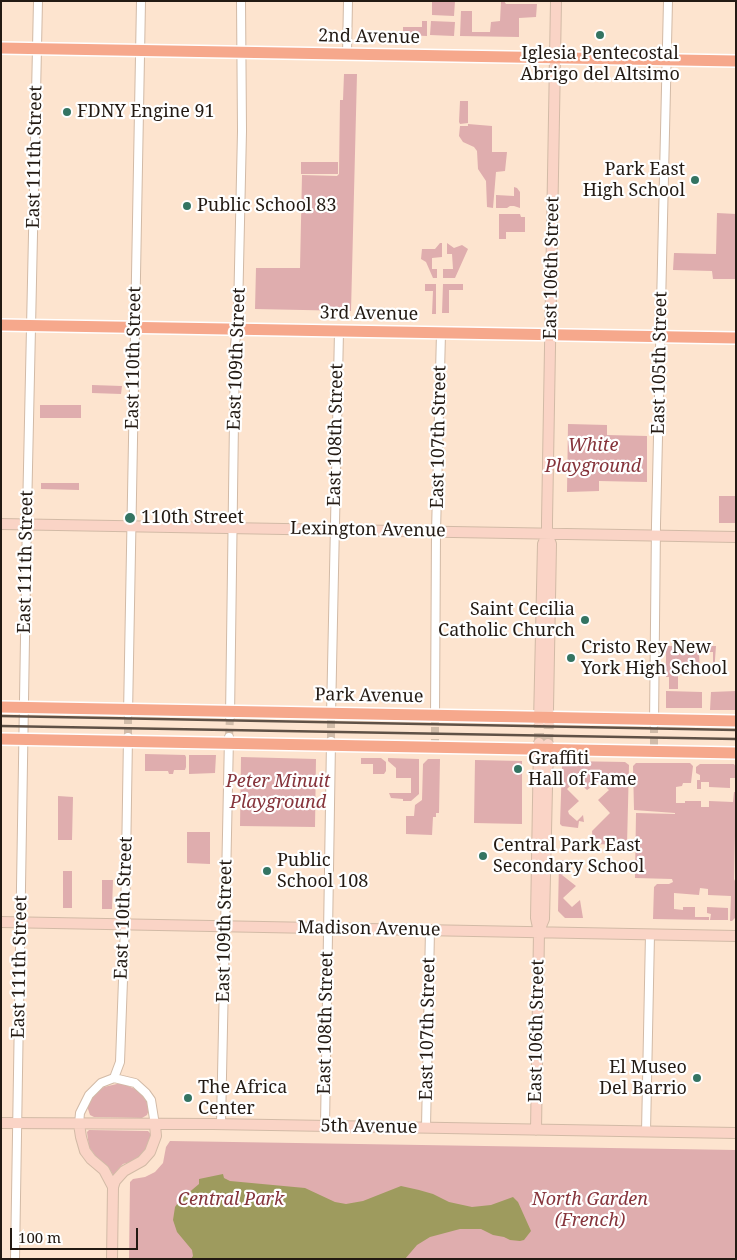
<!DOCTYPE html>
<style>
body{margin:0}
#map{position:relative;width:737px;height:1260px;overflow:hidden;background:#fde4cf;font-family:"Noto Serif",serif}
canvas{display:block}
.frame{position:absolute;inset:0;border:2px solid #231a13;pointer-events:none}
.scale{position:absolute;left:10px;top:1228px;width:128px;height:22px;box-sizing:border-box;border:2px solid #231a13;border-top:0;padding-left:6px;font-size:15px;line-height:18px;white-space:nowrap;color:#231a13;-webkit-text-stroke:4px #fff;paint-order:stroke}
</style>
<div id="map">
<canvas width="737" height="1260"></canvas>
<div class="frame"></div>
<div class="scale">100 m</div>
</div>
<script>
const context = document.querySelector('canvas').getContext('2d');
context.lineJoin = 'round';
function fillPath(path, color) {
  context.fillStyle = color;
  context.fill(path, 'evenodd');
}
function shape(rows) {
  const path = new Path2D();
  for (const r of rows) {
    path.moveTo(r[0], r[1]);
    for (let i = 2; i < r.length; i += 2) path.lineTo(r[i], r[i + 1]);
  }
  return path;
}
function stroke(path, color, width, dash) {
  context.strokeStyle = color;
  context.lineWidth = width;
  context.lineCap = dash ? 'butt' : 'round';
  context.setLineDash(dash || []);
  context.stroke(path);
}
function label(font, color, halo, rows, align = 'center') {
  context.font = font + ' "Noto Serif",serif';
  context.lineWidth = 4.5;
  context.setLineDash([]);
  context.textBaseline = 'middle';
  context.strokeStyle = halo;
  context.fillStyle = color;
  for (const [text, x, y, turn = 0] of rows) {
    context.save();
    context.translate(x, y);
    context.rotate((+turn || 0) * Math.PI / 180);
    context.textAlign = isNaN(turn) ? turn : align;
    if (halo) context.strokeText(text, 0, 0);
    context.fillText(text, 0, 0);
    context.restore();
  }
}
fillPath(shape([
 [432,1,455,1,454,16,432,15],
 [501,1,504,1,506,4,537,4,536,17,519,18,519,37,460,36,461,11,472,11,472,32,490,32,491,22,500,21],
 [422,21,427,21,427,36,403,35,403,27,422,27],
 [431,21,455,22,454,36,430,35],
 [344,74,357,74,351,311,255,309,256,268,300,268,302,175,337,176,339,174,340,100,343,100],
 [460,101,468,101,468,123,460,124,459,122],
 [468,124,492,126,492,152,507,152,505,171,496,172,493,208,487,207,486,181,478,169,477,151,474,147,463,142,459,136,460,126,468,126],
 [301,162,338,162,338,174,301,174],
 [514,187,517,188,520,192,520,208,514,206,510,206,507,208,496,208,496,195,514,196],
 [717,213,736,214,736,279,713,279,712,271,673,270,674,253,716,254],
 [499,214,520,214,521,217,525,217,525,232,506,232,506,239,499,239],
 [440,243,442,243,442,257,432,258,432,269,437,269,437,278,433,278,426,262,421,259,422,249,435,249],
 [447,243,454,248,462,245,468,249,455,278,443,278,443,269,453,269,452,254,447,254],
 [425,284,436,284,436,314,432,314,433,291,425,291],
 [443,284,463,284,463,290,449,290,449,313,442,313],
 [92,385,122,386,121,394,92,393],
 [40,405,81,405,81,418,40,418],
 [568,424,607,425,607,435,647,436,647,482,599,481,599,491,567,492],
 [41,483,79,483,79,490,41,489],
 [719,496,736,496,736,523,719,523],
 [666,646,716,646,714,673,711,673,711,666,713,666,713,652,699,652,700,675,678,675,678,689,669,689,669,677,666,677],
 [666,691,702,692,702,708,666,708],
 [736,691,736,710,710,710,711,692],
 [145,754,185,755,186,757,186,767,185,770,174,770,173,774,169,774,168,771,145,771],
 [189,755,216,755,215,773,189,774],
 [241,757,316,759,315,827,240,826],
 [361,758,381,758,386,762,386,771,384,774,373,774,373,764,361,764],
 [388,758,419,759,419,794,411,801,403,801,403,799,391,798,389,793,411,793,411,778,396,778,396,768,388,761],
 [428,759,440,759,439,813,436,813,436,817,433,817,432,835,406,834,406,816,414,816,415,805,422,800,423,764],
 [475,760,522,761,522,824,474,823],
 [567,761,625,762,629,765,627,845,593,844,592,831,610,813,598,800,609,790,600,781,587,790,576,780,567,789,579,801,568,811,569,814,577,821,583,815,584,822,579,821,578,828,562,826,560,824,562,766],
 [636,763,690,763,693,766,691,783,683,783,682,786,676,787,676,803,685,803,685,801,701,801,701,807,709,807,709,801,733,802,734,792,736,792,734,879,736,883,736,917,732,921,730,921,731,896,708,895,708,889,700,888,699,895,674,893,674,909,683,910,683,907,695,907,695,917,709,917,709,920,653,919,654,887,657,884,669,884,673,882,672,879,635,878,636,813,675,814,675,813,634,810,633,766],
 [700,764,734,764,736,767,736,778,730,778,730,788,709,787,709,782,701,782,701,789,697,789,697,780,700,780,700,775,696,773,696,767],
 [58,796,73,797,72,840,58,840],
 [187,832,210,832,210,864,187,863],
 [562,860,577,860,562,875,576,886,563,898,572,907,580,900,583,918,565,918,558,911,559,862],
 [63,871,72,871,72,908,63,908],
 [102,880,113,880,112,909,102,909],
 [707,907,728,908,728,920,710,920,711,914,707,913],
 [121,1083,140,1091,147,1100,149,1110,147,1115,142,1118,94,1117,90,1115,87,1106,93,1095,104,1087],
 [89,1130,148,1131,151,1134,144,1153,134,1161,123,1164,113,1175,109,1168,98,1159,89,1147,87,1132],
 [170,1141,736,1150,736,1259,129,1259,130,1182,133,1179,145,1177,155,1172,163,1163,166,1147]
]), '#dfadae');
fillPath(shape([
 [223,1174,224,1178,230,1181,305,1188,335,1202,346,1204,363,1201,401,1186,419,1190,433,1194,449,1202,472,1207,491,1205,513,1197,518,1202,531,1231,524,1240,520,1241,510,1240,504,1237,493,1235,481,1229,460,1229,430,1237,417,1245,405,1259,191,1259,193,1256,192,1250,177,1232,173,1220,175,1207,180,1200,199,1184,199,1179]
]), '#9e9b5e');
stroke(shape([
 [128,736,128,715],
 [229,737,230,717],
 [331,740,331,718],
 [654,745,654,725],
 [435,747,435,721]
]), '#d1bca9', 8, [8, 4]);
stroke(shape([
 [539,743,539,722],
 [548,744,549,722]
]), '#d1bca9', 10, [10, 5]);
const minor = shape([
 [347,54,348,1],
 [128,714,141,1],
 [331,716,339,331],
 [230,717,235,346,238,313,242,131,241,1],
 [435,718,436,532,441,333],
 [654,724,656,524,668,1],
 [114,1078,120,1062,125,925,128,737],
 [79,1124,80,1113,89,1095,101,1083,114,1078,135,1083,146,1093,151,1100,155,1125],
 [221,1124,229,737],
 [325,1126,331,741],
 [426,1127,430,930],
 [646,1132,650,934],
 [15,1259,27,514,38,1]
]);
const secondary = shape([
 [1,524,736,537],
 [547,534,551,544,548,709,549,722],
 [539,722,543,544,547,534,547,521,556,1],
 [1,922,736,936],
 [539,931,544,919,548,744],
 [1,1123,213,1124,736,1133],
 [79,1124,81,1137,85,1151,91,1159,104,1170,113,1187],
 [536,1130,539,932,536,918,539,743],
 [112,1259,113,1187,115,1181,124,1171,142,1161,150,1152,156,1136,155,1125]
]);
const primary = shape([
 [1,48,736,61],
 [1,325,736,338],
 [1,707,736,721],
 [1,739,736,753]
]);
stroke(minor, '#d2baa6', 10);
stroke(secondary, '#d2baa6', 12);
stroke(primary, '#fff', 14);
stroke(minor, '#fff', 8);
stroke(secondary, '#fad4c6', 10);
stroke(primary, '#f6a88c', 11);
stroke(shape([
 [1,716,736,730],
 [1,726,736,739]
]), '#5f5146', 2.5);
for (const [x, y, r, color] of [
 [600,35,5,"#347462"],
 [67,112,5,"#347462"],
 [695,180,5,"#347462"],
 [187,206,5,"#347462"],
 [130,518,6,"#347462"],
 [585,620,5,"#347462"],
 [571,658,5,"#347462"],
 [518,769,5,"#347462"],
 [483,856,5,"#347462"],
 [267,871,5,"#347462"],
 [697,1078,5,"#347462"],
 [188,1098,5,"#347462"]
]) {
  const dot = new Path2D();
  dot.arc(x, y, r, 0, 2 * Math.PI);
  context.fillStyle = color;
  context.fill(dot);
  stroke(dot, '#fff', 2);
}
label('18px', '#231a13', '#fff', [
 ["2nd Avenue",369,37,1],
 ["East 111th Street",35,157,-89],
 ["East 106th Street",552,268,-89],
 ["3rd Avenue",369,314,1],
 ["East 110th Street",134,358,-89],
 ["East 109th Street",237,359,-88],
 ["East 105th Street",660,363,-89],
 ["East 108th Street",336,435,-89],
 ["East 107th Street",439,437,-89],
 ["Lexington Avenue",368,530,1],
 ["East 111th Street",26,562,-89],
 ["Park Avenue",369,696,1],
 ["East 110th Street",124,908,-88],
 ["Madison Avenue",369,929,1],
 ["East 109th Street",225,931,-89],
 ["East 111th Street",20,967,-89],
 ["East 108th Street",326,1023,-89],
 ["East 107th Street",428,1029,-89],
 ["East 106th Street",537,1031,-89],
 ["5th Avenue",369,1127,1]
]);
label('18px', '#231a13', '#fff', [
 ["Iglesia Pentecostal",600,54,"center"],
 ["Abrigo del Altsimo",600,75,"center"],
 ["FDNY Engine 91",77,112],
 ["Park East",685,170,"right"],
 ["High School",685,191,"right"],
 ["Public School 83",197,206],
 ["110th Street",141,518],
 ["Saint Cecilia",575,610,"right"],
 ["Catholic Church",575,631,"right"],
 ["Cristo Rey New",581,648],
 ["York High School",581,669],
 ["Graffiti",528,759],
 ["Hall of Fame",528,780],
 ["Central Park East",493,846],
 ["Secondary School",493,867],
 ["Public",277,861],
 ["School 108",277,882],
 ["El Museo",687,1068,"right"],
 ["Del Barrio",687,1089,"right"],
 ["The Africa",198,1088],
 ["Center",198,1109]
], 'left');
label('italic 18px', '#86343b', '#fff', [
 ["White",593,446],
 ["Playground",593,467],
 ["Peter Minuit",278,782],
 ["Playground",278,803],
 ["Central Park",231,1200],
 ["North Garden",590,1200],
 ["(French)",590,1221]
]);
</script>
